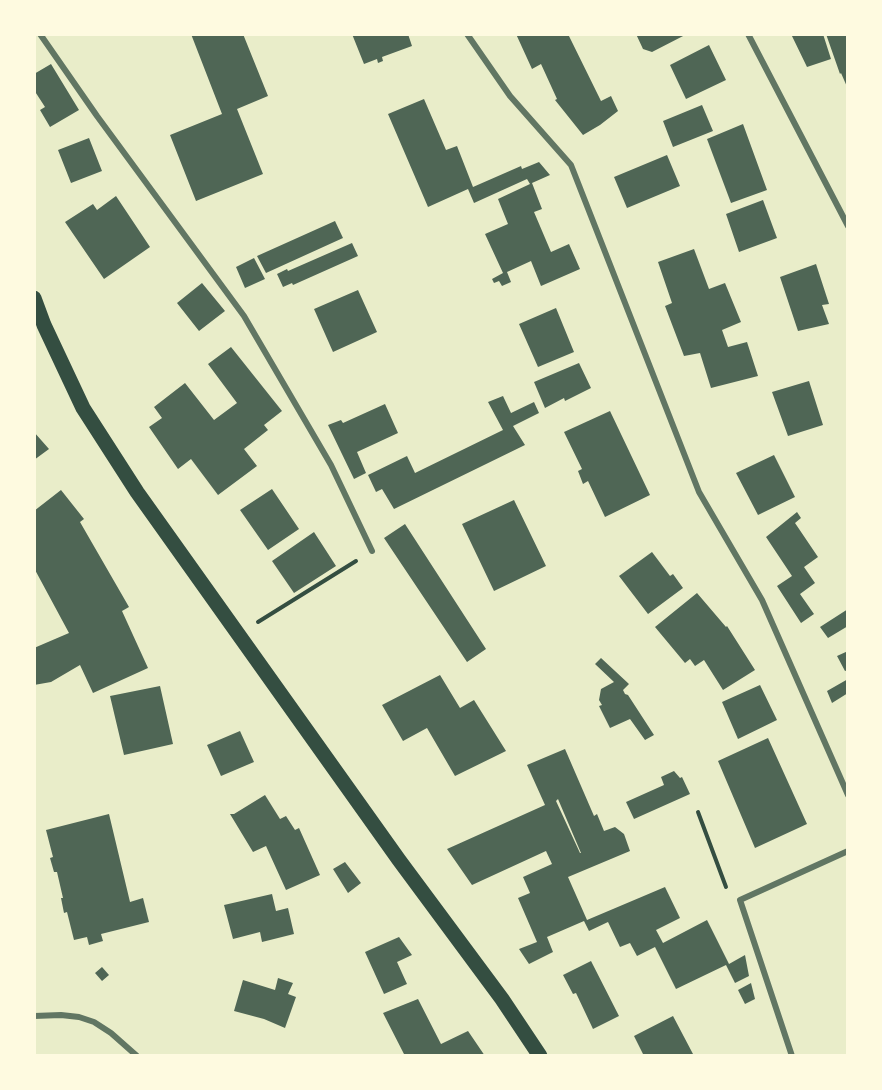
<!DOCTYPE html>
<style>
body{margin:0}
#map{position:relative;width:882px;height:1090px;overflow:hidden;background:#e9edc9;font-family:"Fira Sans Condensed",sans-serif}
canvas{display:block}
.frame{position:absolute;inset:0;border:36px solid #fefae0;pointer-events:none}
</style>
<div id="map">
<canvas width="882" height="1090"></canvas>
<div class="frame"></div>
</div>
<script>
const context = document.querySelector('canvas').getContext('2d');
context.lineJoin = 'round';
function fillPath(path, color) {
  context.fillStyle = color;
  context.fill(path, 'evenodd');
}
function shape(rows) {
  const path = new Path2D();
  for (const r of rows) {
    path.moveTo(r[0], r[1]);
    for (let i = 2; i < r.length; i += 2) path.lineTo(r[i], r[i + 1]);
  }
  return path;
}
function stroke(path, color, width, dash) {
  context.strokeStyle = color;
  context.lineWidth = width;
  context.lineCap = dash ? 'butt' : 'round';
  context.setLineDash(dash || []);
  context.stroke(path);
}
fillPath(shape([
 [191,34,243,34,268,96,237,109,263,174,196,201,170,135,222,114],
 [352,34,408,34,412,46,382,57,383,61,378,63,377,59,364,64],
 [516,34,568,34,601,101,611,96,618,111,600,125,583,135,555,100,557,99,541,64,532,69],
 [636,34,687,34,652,52,643,49],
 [791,34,823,34,831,59,807,67],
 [826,34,848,34,848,89,841,73,840,74],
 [709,45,726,80,686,99,670,65],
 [51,64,79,110,50,127,40,110,45,107,34,90,34,74],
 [424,99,446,150,457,146,473,187,521,166,522,169,539,162,550,175,532,183,542,209,534,212,551,252,569,244,580,269,541,286,531,261,507,272,511,282,502,286,499,281,494,283,492,279,503,273,485,234,508,224,498,199,530,184,527,179,474,203,468,189,428,207,388,114],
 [702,105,713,131,673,147,663,121],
 [743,124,767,190,731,203,707,139],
 [89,138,102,171,71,183,58,150],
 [667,155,680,186,627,208,614,177],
 [116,196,150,247,104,279,65,222,93,204,97,210],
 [763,200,777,238,739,252,726,214],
 [335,221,343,238,266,273,257,256],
 [352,243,358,256,293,285,292,283,283,287,277,274,287,269,288,271],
 [694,249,709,289,725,283,741,322,722,330,728,347,747,342,758,376,711,388,700,353,684,356,665,306,672,303,658,262],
 [254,258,265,279,245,288,236,267],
 [816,264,829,304,822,305,829,324,798,331,780,277],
 [202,283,225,311,199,331,177,303],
 [358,290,377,332,333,352,314,309],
 [556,308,574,352,538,367,519,324],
 [231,347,282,411,264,425,268,430,244,449,257,466,218,495,191,459,178,469,149,427,162,418,154,407,185,383,214,420,237,403,208,364],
 [579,363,591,388,565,401,564,398,545,408,534,382],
 [809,381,823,425,788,436,772,392],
 [503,396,511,413,534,402,539,413,513,426,525,445,394,509,382,489,376,492,368,475,407,456,415,473,503,430,488,402],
 [385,404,398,433,357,452,366,473,354,479,328,425,341,420,343,423],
 [610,411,650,495,605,517,588,481,583,484,578,471,582,469,564,432],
 [34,432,49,449,34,460],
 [774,455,795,497,758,515,736,473],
 [272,489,299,529,268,550,240,510],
 [61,490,84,519,80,522,129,607,122,611,148,668,93,693,80,665,51,682,34,685,34,648,69,633,34,568,34,511],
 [514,500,546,566,494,591,462,524],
 [797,512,801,518,795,523,818,557,804,567,815,583,800,594,814,614,801,623,777,586,792,576,766,537],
 [405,524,486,649,467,662,384,538],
 [314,532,336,566,294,593,272,561],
 [652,552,670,576,673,574,683,588,648,614,619,576],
 [697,593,726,627,727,626,755,670,723,690,704,660,695,666,690,659,685,663,655,627],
 [848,609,848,626,828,638,820,627],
 [848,651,848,670,845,671,837,656],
 [601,658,629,684,623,690,625,694,628,695,654,735,645,740,630,719,610,728,599,706,602,705,599,700,601,689,614,682,595,664],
 [440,675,460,708,474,700,506,751,455,776,427,728,403,741,382,705],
 [848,679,848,693,832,703,827,691],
 [760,685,777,720,738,739,722,702],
 [160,686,173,744,124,755,110,696],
 [240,731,254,762,221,776,207,745],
 [768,738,807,824,755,848,718,761],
 [565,749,594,816,597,814,604,831,615,827,624,834,630,851,568,877,587,920,665,887,680,918,656,930,663,943,707,920,729,964,745,955,749,976,735,983,726,965,676,989,655,947,637,956,630,943,620,947,608,922,589,931,584,921,547,937,553,952,529,964,519,949,537,942,518,898,530,893,523,877,552,864,546,851,472,885,447,849,545,805,527,765],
 [558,799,581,853,580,853,556,801],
 [674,771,680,778,682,777,690,794,634,819,626,802,664,785,661,777],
 [265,795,280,819,286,816,295,830,299,828,320,875,286,890,266,846,253,852,230,814,234,814],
 [109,814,130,902,143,898,149,922,101,934,103,941,89,945,87,937,74,940,67,912,64,913,61,898,63,898,57,872,54,872,50,858,53,857,46,830],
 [345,862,361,883,348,893,333,869],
 [272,894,276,911,288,908,294,934,262,942,260,932,233,939,224,905],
 [399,937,412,955,397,962,407,984,384,994,365,952],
 [591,961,619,1016,593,1029,576,993,573,994,563,975],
 [102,967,109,975,102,981,95,973],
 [278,978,293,983,288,994,296,997,285,1028,264,1019,234,1011,243,980,275,990],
 [751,983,755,999,745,1004,738,990],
 [418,999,441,1044,468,1031,485,1056,405,1056,383,1013],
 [673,1016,693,1054,691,1056,644,1056,634,1036]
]), '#4f6655');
stroke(shape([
 [258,622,356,561],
 [698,812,726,887]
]), '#344e41', 4);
stroke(shape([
 [40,34,97,116,244,316,331,465,372,551],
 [467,34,510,96,571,165,699,492,762,600,848,795],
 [748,34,848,226],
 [34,1016,61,1015,79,1017,94,1022,111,1033,137,1056],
 [792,1056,740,900,848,851]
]), '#617663', 6);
stroke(shape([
 [34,298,44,325,83,408,137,492,399,860,502,999,540,1056]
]), '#344e41', 15);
</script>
